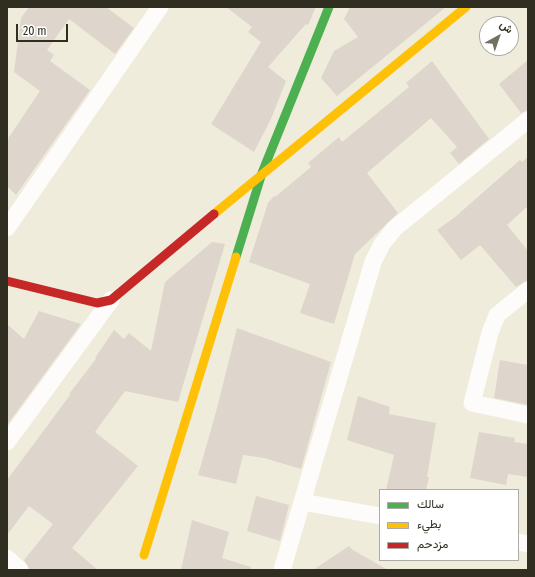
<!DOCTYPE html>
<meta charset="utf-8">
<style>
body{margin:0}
#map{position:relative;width:535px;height:577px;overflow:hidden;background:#f0ecdb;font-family:"Fira Sans Condensed",Vazirmatn,sans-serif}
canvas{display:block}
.frame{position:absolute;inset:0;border:8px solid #302d21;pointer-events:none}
.legend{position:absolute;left:379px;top:489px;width:140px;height:72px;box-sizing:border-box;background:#fff;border:1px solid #acaba6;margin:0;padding:5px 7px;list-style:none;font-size:12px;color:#302d21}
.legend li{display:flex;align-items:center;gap:8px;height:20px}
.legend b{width:20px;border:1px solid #acaba6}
.north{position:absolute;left:479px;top:16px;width:40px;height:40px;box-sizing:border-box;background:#fff;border:1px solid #acaba6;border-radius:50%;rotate:40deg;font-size:11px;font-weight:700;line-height:16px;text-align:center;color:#302d21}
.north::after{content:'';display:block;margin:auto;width:14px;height:18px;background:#737062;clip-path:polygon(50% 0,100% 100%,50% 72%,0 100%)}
.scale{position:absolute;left:16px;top:24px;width:52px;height:18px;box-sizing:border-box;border:2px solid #302d21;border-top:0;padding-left:5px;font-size:12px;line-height:14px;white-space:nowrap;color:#302d21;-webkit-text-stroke:3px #fff;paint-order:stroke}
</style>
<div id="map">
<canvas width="535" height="577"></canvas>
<div class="frame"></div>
<ul class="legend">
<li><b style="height:5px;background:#4caf50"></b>سالك</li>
<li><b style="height:5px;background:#ffc107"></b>بطيء</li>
<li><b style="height:5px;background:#c62828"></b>مزدحم</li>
</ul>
<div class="north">ش</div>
<div class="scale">20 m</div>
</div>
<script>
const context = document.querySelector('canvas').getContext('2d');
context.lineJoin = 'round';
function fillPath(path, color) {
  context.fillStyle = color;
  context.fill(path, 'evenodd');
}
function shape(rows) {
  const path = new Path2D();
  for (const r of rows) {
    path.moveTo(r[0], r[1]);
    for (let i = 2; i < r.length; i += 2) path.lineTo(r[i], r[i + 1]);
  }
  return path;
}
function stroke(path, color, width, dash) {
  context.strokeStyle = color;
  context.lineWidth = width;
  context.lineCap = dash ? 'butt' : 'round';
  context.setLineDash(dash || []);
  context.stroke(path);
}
fillPath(shape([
 [29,7,106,7,134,28,115,54,69,19,47,50,54,55,50,61,90,90,16,195,7,186,7,145,9,137,40,91,14,72,21,18],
 [226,7,316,7,308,25,306,24,268,67,286,81,271,119,254,152,211,124,261,42,248,32,252,27],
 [350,7,446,7,337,96,321,78,334,51,358,37,344,19],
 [528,60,528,110,521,113,499,84],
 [432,61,489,139,459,164,450,153,457,147,431,118,367,173,398,213,355,254,334,324,300,313,310,284,249,262,268,203,274,196,275,197,311,167,308,163,339,137,342,142,409,87,406,83],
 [528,157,528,206,507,225,528,251,528,280,516,287,480,245,461,260,437,230,455,217,520,160,522,162],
 [212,242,225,244,178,402,125,391,95,432,138,466,72,548,98,570,30,570,24,560,53,524,29,506,7,535,7,480,70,395,69,394,96,359,95,358,114,330,124,339,129,333,151,351,165,282],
 [39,311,81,324,7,425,7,324,24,339],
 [237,328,331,362,301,469,264,458,243,455,236,484,198,475,216,412],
 [500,360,528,365,528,405,494,398],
 [358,396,390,407,389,414,436,423,427,477,429,477,426,490,386,490,394,455,347,440],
 [479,432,515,438,514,442,528,444,528,477,508,474,506,485,470,478],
 [256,496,289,505,280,541,247,531],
 [192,520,229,532,222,558,251,567,251,570,181,570],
 [349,546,353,550,388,570,313,570]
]), '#ded5cc');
stroke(shape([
 [7,228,160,7],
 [528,290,497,315,490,333,472,403,528,415],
 [7,442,111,300],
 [302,502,380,516],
 [518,542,528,544],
 [7,558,20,570],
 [282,570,373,262,382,244,395,228,528,120]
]), '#fdfcfa', 17);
stroke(shape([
 [236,257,262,173,329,7]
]), '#4caf50', 9);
stroke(shape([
 [214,214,466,7],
 [144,555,236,257]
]), '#ffc107', 9);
stroke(shape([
 [7,281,97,303,111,300,214,214]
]), '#c62828', 9);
</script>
